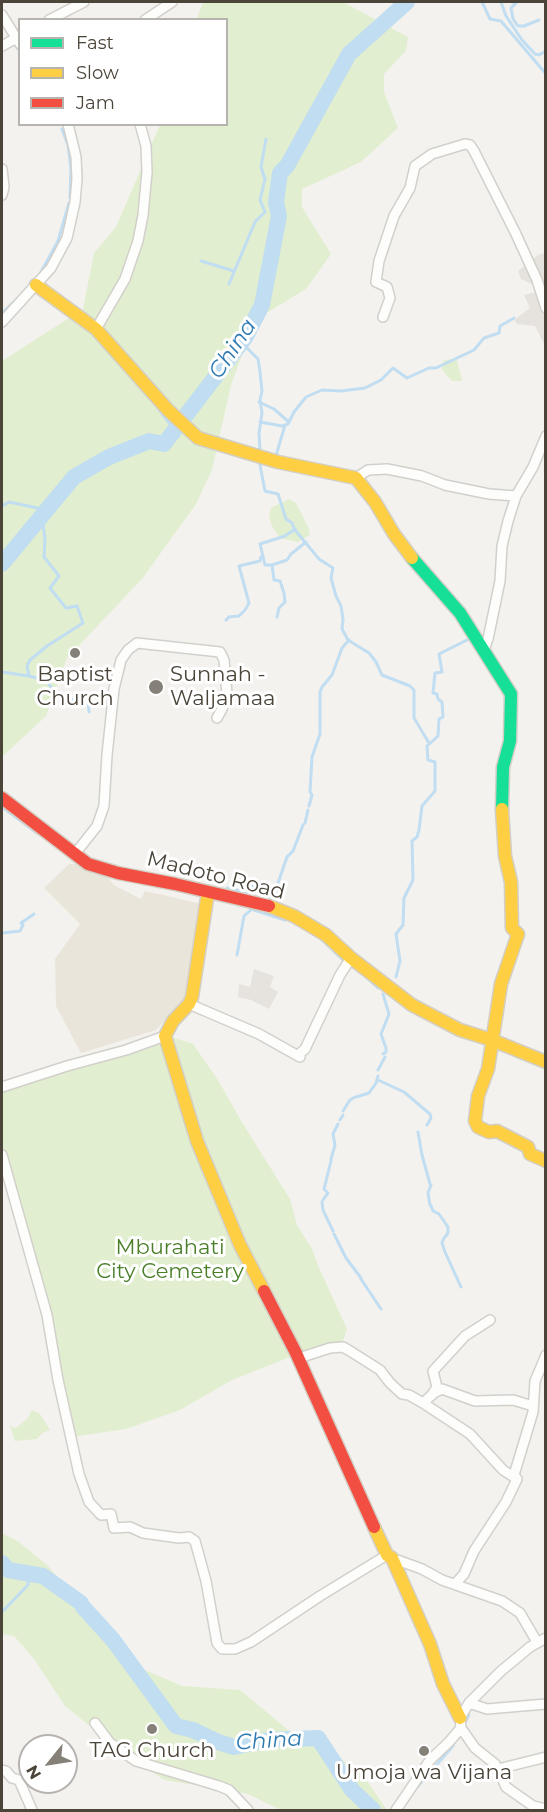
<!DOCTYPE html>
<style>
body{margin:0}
#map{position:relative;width:547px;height:1812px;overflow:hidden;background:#f4f2ee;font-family:Montserrat,sans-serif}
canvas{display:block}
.frame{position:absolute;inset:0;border:3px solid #4b4439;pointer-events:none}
.legend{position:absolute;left:18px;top:18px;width:210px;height:108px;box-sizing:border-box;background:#fff;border:2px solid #b7b4b0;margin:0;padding:8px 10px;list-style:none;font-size:18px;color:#4b4439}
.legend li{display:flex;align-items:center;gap:12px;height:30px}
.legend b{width:30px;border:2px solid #b7b4b0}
.north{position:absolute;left:18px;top:1734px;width:60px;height:60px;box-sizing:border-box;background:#fff;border:2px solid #b7b4b0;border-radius:50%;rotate:240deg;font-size:16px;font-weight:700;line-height:24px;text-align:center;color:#4b4439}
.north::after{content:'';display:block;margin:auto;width:21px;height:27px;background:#868178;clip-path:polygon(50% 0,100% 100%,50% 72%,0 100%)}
</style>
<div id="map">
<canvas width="547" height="1812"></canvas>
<div class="frame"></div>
<ul class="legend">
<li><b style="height:8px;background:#16e098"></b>Fast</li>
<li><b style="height:8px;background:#ffcf43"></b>Slow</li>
<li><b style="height:8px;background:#f24e42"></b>Jam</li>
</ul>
<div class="north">N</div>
</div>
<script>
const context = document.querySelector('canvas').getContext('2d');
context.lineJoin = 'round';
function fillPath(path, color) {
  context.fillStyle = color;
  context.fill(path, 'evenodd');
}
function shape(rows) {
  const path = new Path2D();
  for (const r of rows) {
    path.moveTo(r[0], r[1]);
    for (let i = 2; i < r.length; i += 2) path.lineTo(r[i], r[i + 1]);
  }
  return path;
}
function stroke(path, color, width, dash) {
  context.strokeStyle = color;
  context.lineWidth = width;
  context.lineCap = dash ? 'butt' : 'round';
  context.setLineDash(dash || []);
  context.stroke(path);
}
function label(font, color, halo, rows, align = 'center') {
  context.font = font + ' Montserrat,sans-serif';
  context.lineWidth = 6;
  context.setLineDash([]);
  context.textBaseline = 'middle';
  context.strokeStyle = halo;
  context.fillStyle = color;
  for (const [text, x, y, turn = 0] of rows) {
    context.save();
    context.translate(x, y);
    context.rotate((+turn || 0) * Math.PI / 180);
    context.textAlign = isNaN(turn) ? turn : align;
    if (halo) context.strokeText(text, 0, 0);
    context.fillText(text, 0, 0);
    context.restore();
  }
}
fillPath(shape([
 [69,864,75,864,105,874,114,885,141,899,145,891,202,904,188,996,156,1030,81,1053,56,1006,55,959,80,924,44,888]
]), '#eae5da');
fillPath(shape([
 [203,2,343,2,408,37,406,51,384,74,384,92,398,128,361,162,302,189,302,207,331,254,306,289,255,320,231,385,212,470,196,504,142,579,67,658,46,716,2,757,2,361,83,309,94,253,116,227,160,125,226,124,226,20,197,19],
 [450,359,457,360,462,381,452,381,442,370,443,361],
 [289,499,296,503,309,529,310,535,298,542,280,538,273,528,269,517,271,508],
 [163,1034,193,1044,218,1080,240,1119,290,1199,297,1225,312,1249,319,1268,347,1329,343,1341,290,1357,232,1380,180,1410,126,1429,71,1437,44,1297,2,1151,2,1089],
 [32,1410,40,1414,50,1430,42,1433,37,1439,15,1441,10,1426,16,1428,28,1418],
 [2,1533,19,1542,48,1566,131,1664,182,1686,240,1690,292,1733,359,1769,387,1810,281,1810,248,1794,165,1780,132,1760,65,1706,34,1659,14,1636,2,1634]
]), '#e1eecf');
fillPath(shape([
 [545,253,545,346,535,326,517,324,514,320,530,308,524,295,544,290,521,279,518,271,538,255],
 [254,969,274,976,270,987,278,992,269,1009,251,1000,238,997,239,984,250,987]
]), '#e6e3df');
stroke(shape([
 [482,2,490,19,501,21,546,74],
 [501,2,506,16,522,40,535,54,539,55,546,51],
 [512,2,517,2,511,8,513,19,518,26,524,26,539,20],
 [18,49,20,52],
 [62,129,68,145,71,168,70,198],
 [201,261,234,271],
 [40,274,58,241,69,203],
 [229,284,255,222,265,212,260,200,265,179,261,167,266,139],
 [2,313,18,298],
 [241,342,258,359,260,372,262,391,260,400,262,413,259,433,260,449],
 [259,402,274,409,289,422],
 [156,405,175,431],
 [260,422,282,426,288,424,294,412,306,397,322,390,341,391,365,388,381,380,393,368,407,378,429,368,436,368,474,350,484,338,499,333,500,326,514,318],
 [275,459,285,425],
 [259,460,265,491,278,494,286,519,292,523,295,530,319,559,333,568,331,578,336,596,341,606,343,619,342,629,348,640,369,653,376,662,382,675,410,686,414,690,414,718,429,743],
 [2,506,9,502,47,510],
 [39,521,43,524,45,539,44,557,59,576,50,588,66,608,77,606,83,623,47,646,30,660,27,666,29,676,36,678,44,675,53,691,64,699,88,700,89,712],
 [295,529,285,536,260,544,265,565,272,565,287,560,291,554,306,542],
 [272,565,274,580,280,581,284,593,285,602,279,608,277,617],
 [226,620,229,617,239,616,245,610,249,603,239,566,260,561,261,557],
 [2,672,29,676],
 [309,806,312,795,310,792,312,757,320,734,320,692,322,687,332,675,342,648,349,640],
 [2,807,37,833],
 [305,823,308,810],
 [232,881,267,886,284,892],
 [227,888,246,892,251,891,250,887,254,885],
 [268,901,277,886,287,857,293,851,303,825],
 [251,909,285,920],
 [2,933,20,931,23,925,21,923,34,914],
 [318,936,345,962],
 [237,955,244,916,254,907],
 [366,977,378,988],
 [396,977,400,961,396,934,403,925,404,898,413,880,412,841,417,837,419,830,422,806,435,791,435,762,428,760,427,746,438,736,439,719,443,717,442,702,438,699,437,694,433,693,435,673,442,672,439,654,471,638],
 [383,1054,386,1052,386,1048,381,1034,389,1014,383,994],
 [378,1070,385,1057],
 [378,1080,404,1092,430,1114,431,1118,427,1125],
 [356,1097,369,1093,376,1083,378,1076],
 [343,1111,350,1100,355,1097],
 [340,1120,343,1115],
 [418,1132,422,1155,430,1184],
 [331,1159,335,1145,333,1134,338,1124],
 [323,1200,328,1193,324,1189,331,1161],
 [322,1202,323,1210,333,1231],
 [430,1205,428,1193,431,1185],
 [431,1206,433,1211,439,1214,448,1227,448,1233,445,1237],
 [334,1234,346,1258,361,1278],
 [444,1238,442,1243,445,1252,461,1287],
 [361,1279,381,1309],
 [2,1612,28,1585,28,1574],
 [464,1724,469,1715],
 [417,1787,453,1746]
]), '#c0ddf1', 3);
stroke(shape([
 [2,564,74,477,109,457,149,441,164,444,245,338,262,305,279,216,276,202,280,173,287,166,349,54,407,2],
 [2,1563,8,1570,43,1576,81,1603],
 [83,1607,113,1640,176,1726,193,1730,218,1742,234,1747,268,1740,318,1738,352,1790,373,1810]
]), '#c0ddf1', 16);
const street = shape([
 [2,15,20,44],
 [49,20,84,2],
 [145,20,172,2],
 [2,46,20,36],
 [2,169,4,187,2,195],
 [383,317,390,298,387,287,376,282,379,261,394,216,410,188,415,166,432,154,465,144,470,145,474,151,515,232,537,280,546,308],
 [2,322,51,268,67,238,75,202,77,179,76,157,68,124],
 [96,329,125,279,138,241,143,215,147,172,146,146,140,124],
 [356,478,368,470,387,469,422,476,445,485,489,494,516,496],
 [484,650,488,639,500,581,502,546,508,521,516,496,533,467,546,436],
 [74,855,97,826,104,806,107,755,114,689,121,660,128,650,137,643,220,652,224,660,227,694,222,709,217,718],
 [189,1004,259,1034,300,1057,298,1055,305,1049,340,975,351,958],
 [2,1087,67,1066,126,1050,165,1036],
 [2,1155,47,1315,58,1380,79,1474,89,1502,101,1515,111,1514,114,1528,130,1527,143,1533,179,1538,189,1537,195,1541,206,1581,217,1643,222,1649,235,1649,251,1642,320,1596,387,1555],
 [299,1358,330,1348,343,1347,350,1351,380,1370,390,1383,402,1394,409,1395,423,1403,470,1434,503,1470,517,1479],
 [432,1395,437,1387,433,1371,465,1336,490,1320],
 [423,1403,434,1393,442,1389,475,1401,513,1400,533,1406],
 [397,1560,422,1569,442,1580,502,1601,520,1613,537,1642],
 [455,1584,464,1574,474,1551,506,1502,517,1479,514,1475,533,1412,535,1381,546,1355],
 [469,1703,487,1709,546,1704],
 [95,1723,110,1743,136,1761,219,1786,229,1790,248,1810],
 [461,1728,475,1748,495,1764,498,1769,546,1757],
 [498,1769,506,1787,533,1806,546,1809],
 [2,1770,6,1771,12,1778,19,1780,32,1810],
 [396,1810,430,1760,449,1742,461,1728,460,1718,469,1703,501,1671,530,1647,546,1638]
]);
const fast = shape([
 [412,558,460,613,511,694,510,741,503,767,502,809]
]);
const slow = shape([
 [36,285,96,329,168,410,198,438,278,462,356,478,375,502,394,534,412,558],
 [502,809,505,856,511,882,512,928,518,934,501,984,488,1069,478,1096,475,1121,478,1127,489,1132,497,1131,528,1147,530,1154,546,1161],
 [208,892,192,997,189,1004,173,1021,165,1036,197,1141,240,1245,264,1291],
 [269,906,294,916,326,935,351,958,412,1005,460,1030,492,1040,546,1062],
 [374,1527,387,1555,392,1558,430,1644,443,1684,460,1718]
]);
const jam = shape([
 [2,798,88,864,118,873,175,884,269,906],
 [264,1291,296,1353,374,1527]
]);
stroke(street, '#d2d0cb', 12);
stroke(fast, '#d3cfc5', 15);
stroke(slow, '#d3cfc5', 15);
stroke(jam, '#d3cfc5', 15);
stroke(street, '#fdfdfc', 9);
stroke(fast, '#16e098', 12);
stroke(slow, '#ffcf43', 12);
stroke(jam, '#f24e42', 12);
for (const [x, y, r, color] of [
 [75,653,6,"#868178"],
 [156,687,8,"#868178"],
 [152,1729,6,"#868178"],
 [424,1751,6,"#868178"]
]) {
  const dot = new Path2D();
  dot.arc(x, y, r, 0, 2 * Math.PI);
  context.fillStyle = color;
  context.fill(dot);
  stroke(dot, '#fff', 2);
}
label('21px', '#4b4439', '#fff', [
 ["Baptist",75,675],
 ["Church",75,699],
 ["Sunnah -",170,675,"left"],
 ["Waljamaa",170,699,"left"],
 ["TAG Church",152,1751],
 ["Umoja wa Vijana",424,1773]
]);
label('21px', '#4b4439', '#fff', [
 ["Madoto Road",216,876,14]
]);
label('21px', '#4a7f2a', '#fff', [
 ["Mburahati",170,1248],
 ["City Cemetery",170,1272]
]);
label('italic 22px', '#2e7ab2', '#fff', [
 ["China",233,349,-56],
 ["China",269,1741,-4]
]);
</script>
